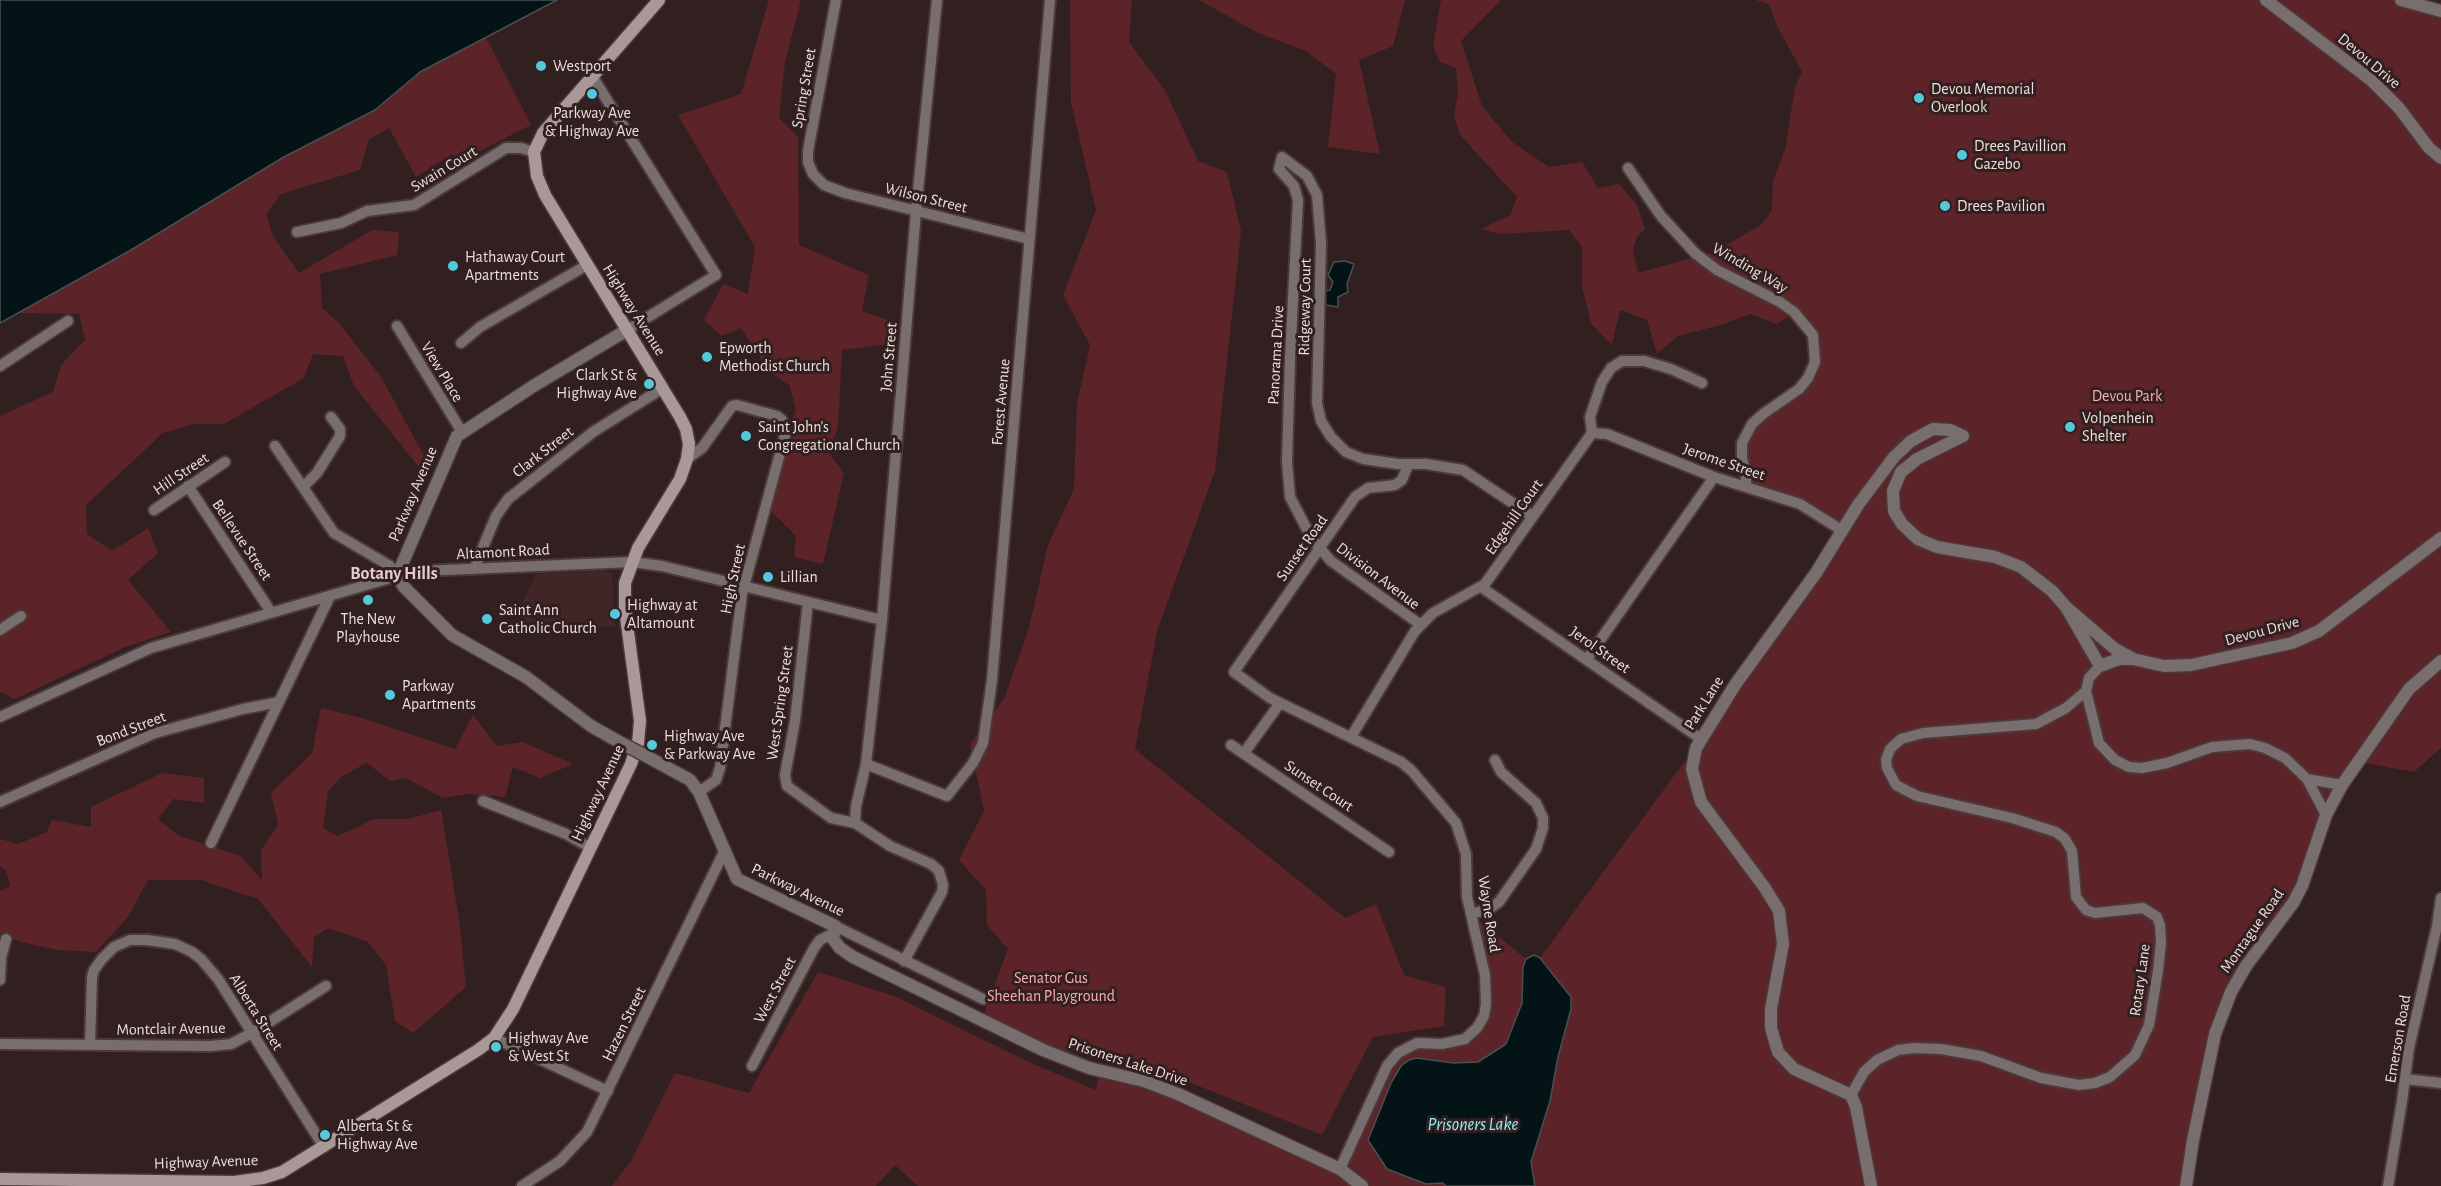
<!DOCTYPE html>
<meta charset="utf-8">
<style>
body{margin:0}
canvas{display:block;background:#321f1f}
</style>
<canvas width="2441" height="1186"></canvas>
<script>
const context = document.querySelector('canvas').getContext('2d');
context.lineJoin = 'round';
function fillPath(path, color) {
  context.fillStyle = color;
  context.fill(path, 'evenodd');
}
function shape(rows) {
  const path = new Path2D();
  for (const r of rows) {
    path.moveTo(r[0], r[1]);
    for (let i = 2; i < r.length; i += 2) path.lineTo(r[i], r[i + 1]);
  }
  return path;
}
function stroke(path, color, width, dash) {
  context.strokeStyle = color;
  context.lineWidth = width;
  context.lineCap = dash ? 'butt' : 'round';
  context.setLineDash(dash || []);
  context.stroke(path);
}
function label(font, color, halo, rows, align = 'center') {
  context.font = font + ' "Alegreya Sans",sans-serif';
  context.lineWidth = 6;
  context.setLineDash([]);
  context.textBaseline = 'middle';
  context.strokeStyle = halo;
  context.fillStyle = color;
  for (const [text, x, y, turn = 0] of rows) {
    context.save();
    context.translate(x, y);
    context.rotate((+turn || 0) * Math.PI / 180);
    context.textAlign = isNaN(turn) ? turn : align;
    if (halo) context.strokeText(text, 0, 0);
    context.fillText(text, 0, 0);
    context.restore();
  }
}
fillPath(shape([
 [607,570,612,574,615,627,539,629,516,617,536,574]
]), '#402626');
fillPath(shape([
 [769,0,801,0,785,62,779,118,798,137,799,245,869,275,862,311,890,321,888,344,842,350,838,428,828,452,844,473,823,564,794,557,796,536,767,507,786,431,796,411,790,386,770,372,741,328,722,336,704,320,723,284,748,294,755,247,678,115,741,94],
 [1070,0,1132,0,1129,42,1165,90,1198,161,1227,172,1241,231,1215,471,1157,631,1135,749,1345,918,1376,904,1404,975,1446,987,1444,1026,1373,1037,1322,1135,1186,1081,1083,1047,1066,1054,983,1016,1008,949,987,925,986,890,959,860,984,811,970,744,1004,699,1029,628,1048,545,1074,489,1077,403,1090,345,1063,295,1096,210,1071,102],
 [1199,0,1405,0,1393,46,1359,60,1380,154,1328,147,1336,74,1306,51,1258,33],
 [1441,0,1501,0,1461,41,1482,106,1512,142,1549,167,1582,162,1598,188,1619,184,1637,205,1645,229,1637,237,1633,250,1638,273,1714,252,1761,225,1772,210,1773,181,1785,149,1795,87,1802,72,1777,26,1769,4,1755,0,2401,0,2438,9,2441,0,2441,748,2414,772,2359,762,2342,785,2302,886,2223,1011,2186,1186,918,1186,895,1165,876,1186,612,1186,631,1161,675,1073,749,1093,818,972,894,996,1033,1064,1096,1090,1099,1071,1144,1081,1340,1169,1387,1066,1403,1048,1465,1039,1486,1003,1471,914,1526,959,1534,955,1540,958,1701,739,1842,531,1813,512,1746,486,1742,458,1749,428,1799,389,1815,348,1795,312,1777,324,1750,314,1721,325,1678,336,1657,354,1647,320,1620,310,1612,345,1591,323,1582,287,1582,247,1569,230,1501,234,1481,229,1510,215,1517,197,1460,135,1454,115,1458,94,1456,68,1440,62,1433,47],
 [486,37,531,125,462,160,452,154,416,177,389,128,369,139,360,170,281,194,266,214,273,236,299,273,372,230,399,232,397,255,320,274,322,308,340,324,381,377,429,465,418,466,354,386,343,356,313,354,304,378,224,424,194,424,163,433,86,505,87,534,112,551,148,528,158,553,128,580,171,632,125,647,15,699,0,692,0,416,53,392,61,365,85,340,79,314,17,313,131,250,282,158,375,110,420,72],
 [321,708,362,718,455,749,473,715,497,746,523,742,573,764,540,778,513,767,505,797,467,794,443,798,406,778,390,781,367,763,342,776,328,791,323,828,338,836,374,819,408,819,441,810,460,926,466,987,413,1033,395,1021,386,965,368,942,328,928,314,937,312,967,258,899,201,880,148,880,128,917,96,952,57,950,21,942,0,934,0,891,10,886,6,870,0,866,0,839,18,844,47,832,52,820,91,827,91,807,162,773,204,778,204,803,173,799,158,819,180,836,241,856,262,880,261,851,278,824,271,793,312,753]
]), '#5c2328');
const water = shape([
 [0,0,557,0,420,72,375,110,282,158,131,250,0,323,0,0],
 [1345,261,1354,264,1347,284,1348,292,1338,297,1338,307,1326,305,1324,291,1330,290,1333,282,1328,275,1334,262,1345,261],
 [1534,955,1540,958,1571,997,1571,1009,1558,1057,1550,1101,1531,1162,1535,1186,1446,1186,1443,1183,1426,1184,1387,1169,1368,1140,1391,1083,1401,1066,1409,1060,1417,1058,1453,1063,1478,1062,1506,1044,1522,1003,1523,967,1526,959,1534,955]
]);
fillPath(water, '#031316');
stroke(water, '#495052', 1.5);
const minor = shape([
 [836,0,808,151,808,162,813,174,824,185,845,193,1029,239],
 [592,76,716,275,627,330],
 [1628,168,1661,216,1696,254,1717,270,1780,302,1794,312,1813,335,1815,362,1808,378,1799,389,1763,414,1752,424,1742,443,1742,458,1746,474,1746,486],
 [297,232,341,223,367,211,414,205,506,148,521,148,534,152],
 [397,326,462,432],
 [461,343,480,327,587,265],
 [0,366,68,321],
 [1592,433,1607,434,1714,477,1800,504,1843,531],
 [1592,433,1590,417,1602,382,1611,368,1622,361,1644,361,1671,369,1702,383],
 [275,446,334,533,390,566,397,576],
 [687,459,702,448,732,406,737,405,777,416,782,420,786,431,742,594,720,768,716,780,699,792],
 [188,486,271,612],
 [303,487,317,473,340,436,340,429,331,417],
 [154,510,225,462],
 [474,569,496,516,508,499,593,432,663,388],
 [1481,587,1701,739],
 [808,602,795,721,785,775,787,786,831,818,855,823,890,846,931,864,939,871,943,885,942,892,904,961],
 [1421,625,1331,561,1312,539,1290,497,1287,462,1290,359,1298,200,1294,186,1279,169,1282,157,1307,176,1317,195,1321,243,1317,403,1321,421,1331,437,1346,452,1363,459,1398,464,1426,464,1463,470,1532,516],
 [0,630,21,616],
 [1587,659,1714,477],
 [2100,666,2089,678,2086,691,2099,743,2115,760,2129,767,2142,768,2167,763,2212,747,2250,744,2265,748,2285,758,2307,779,2326,815],
 [0,717,151,648,397,576,420,571,632,562,662,566,882,620],
 [1351,737,1415,631,1433,613,1485,584,1592,433],
 [1231,745,1389,852],
 [1244,753,1280,703],
 [866,764,947,796,973,763,983,743,992,680,1050,0],
 [2307,779,2342,785],
 [483,801,566,834,591,848],
 [0,802,155,733,243,709,279,702],
 [855,823,856,806,866,764,882,620,916,211,937,0],
 [211,843,330,596],
 [1471,914,1489,909,1499,902,1536,849,1543,828,1543,818,1536,803,1501,772,1495,760],
 [835,926,983,999],
 [0,980,1,958,6,939],
 [494,1038,608,1091],
 [0,1044,211,1046,231,1044,252,1033,326,986],
 [90,1045,92,977,94,970,102,959,114,947,130,940,147,940,175,944,192,952,201,959,218,979,324,1147],
 [752,1066,814,948,820,940,832,934],
 [2405,1079,2441,1083],
 [1851,1095,1864,1072,1877,1060,1898,1050,1914,1048,1941,1049,1981,1056,2041,1078,2079,1085,2095,1083,2110,1077,2135,1055,2149,1025,2158,971,2161,943,2160,925,2157,917,2143,908,2095,913,2086,910,2076,897,2072,851,2065,839,2056,832,2012,818,1917,796,1896,785,1887,768,1886,760,1890,749,1901,739,1923,733,2036,724,2066,708,2086,691],
 [1340,1169,1387,1066,1398,1053,1417,1043,1442,1044,1465,1039,1477,1028,1484,1016,1486,1004,1485,975,1467,897,1466,854,1456,823,1411,770,1401,762,1270,698,1234,672,1355,497,1368,488,1395,485,1402,480,1408,465],
 [522,1186,560,1161,587,1132,724,852],
 [2388,1186,2402,1101,2409,1048,2437,926,2441,898]
]);
const tertiary = shape([
 [2266,0,2371,80,2399,108,2429,148,2441,158],
 [2401,0,2441,11],
 [1963,436,1917,459,1901,472,1893,491,1894,511,1902,524,1918,539,1937,547,1995,557,2021,567,2052,591,2066,607,2115,649,2132,658],
 [2066,607,2100,666,2119,659,2133,659,2164,666,2191,665,2292,643,2319,631,2441,538],
 [614,739,591,726,526,677,452,635,404,587,397,576,457,436,535,385,627,330],
 [657,762,690,780,699,792,737,879,835,926,833,939,840,948,853,957,1043,1050,1089,1068,1144,1081,1178,1094,1340,1169,1362,1186],
 [1871,1186,1856,1107,1851,1095,1794,1069,1778,1052,1771,1028,1771,1009,1783,944,1779,911,1765,888,1701,802,1692,769,1696,748,1735,685,1816,573,1858,505,1894,457,1911,441,1933,429,1950,430,1963,436],
 [2186,1186,2193,1140,2215,1034,2231,992,2246,966,2293,903,2302,886,2326,815,2342,785,2409,689,2441,661]
]);
const secondary = shape([
 [0,1179,234,1182,263,1178,282,1172,478,1050,494,1038,513,1009,631,764,638,743,640,721,625,609,625,583,638,548,680,479,687,459,689,444,686,429,680,417,545,195,537,176,534,152,543,133,659,0]
]);
stroke(minor, '#4c3a3a', 14);
stroke(tertiary, '#4c3a3a', 15);
stroke(secondary, '#4c3a3a', 15);
stroke(minor, '#796e6e', 10);
stroke(tertiary, '#796e6e', 12);
stroke(secondary, '#aa9898', 12);
const tertiaryBridge = shape([
 [614,739,657,762]
]);
stroke(tertiaryBridge, '#4c3a3a', 15, []);
stroke(tertiaryBridge, '#796e6e', 12);
for (const [x, y, r, color] of [
 [541,66,6,"#53cadc"],
 [592,94,6,"#53cadc"],
 [1919,98,6,"#53cadc"],
 [1962,155,6,"#53cadc"],
 [1945,206,6,"#53cadc"],
 [453,266,6,"#53cadc"],
 [707,357,6,"#53cadc"],
 [649,384,6,"#53cadc"],
 [2070,427,6,"#53cadc"],
 [746,436,6,"#53cadc"],
 [768,577,6,"#53cadc"],
 [368,600,6,"#53cadc"],
 [615,614,6,"#53cadc"],
 [487,619,6,"#53cadc"],
 [390,695,6,"#53cadc"],
 [652,745,6,"#53cadc"],
 [496,1047,6,"#53cadc"],
 [325,1135,6,"#53cadc"]
]) {
  const dot = new Path2D();
  dot.arc(x, y, r, 0, 2 * Math.PI);
  context.fillStyle = color;
  context.fill(dot);
  stroke(dot, '#321f1f', 2);
}
label('16px', '#ecdede', '#321f1f', [
 ["Devou Drive",2369,61,40],
 ["Spring Street",804,88,-80],
 ["Swain Court",444,169,-31],
 ["Wilson Street",926,198,14],
 ["Winding Way",1750,268,30],
 ["Ridgeway Court",1305,307,-89],
 ["Highway Avenue",634,310,58],
 ["Panorama Drive",1276,355,-87],
 ["John Street",889,357,-85],
 ["View Place",442,372,59],
 ["Forest Avenue",1001,402,-85],
 ["Clark Street",543,452,-38],
 ["Jerome Street",1724,462,19],
 ["Hill Street",181,474,-34],
 ["Parkway Avenue",413,494,-67],
 ["Edgehill Court",1514,517,-55],
 ["Bellevue Street",242,540,56],
 ["Sunset Road",1302,548,-55],
 ["Altamont Road",503,552,-3],
 ["Division Avenue",1378,576,37],
 ["High Street",733,579,-78],
 ["Devou Drive",2262,631,-15],
 ["Jerol Street",1600,650,35],
 ["West Spring Street",780,703,-82],
 ["Park Lane",1704,703,-58],
 ["Bond Street",131,729,-21],
 ["Sunset Court",1319,786,34],
 ["Highway Avenue",598,793,-65],
 ["Parkway Avenue",798,890,26],
 ["Wayne Road",1489,914,81],
 ["Montague Road",2252,931,-55],
 ["Rotary Lane",2140,980,-82],
 ["West Street",775,990,-62],
 ["Alberta Street",256,1012,58],
 ["Hazen Street",624,1024,-64],
 ["Montclair Avenue",171,1029,-1],
 ["Emerson Road",2398,1039,-80],
 ["Prisoners Lake Drive",1128,1062,18],
 ["Highway Avenue",206,1162,-2]
]);
label('16px', '#ecdede', '#321f1f', [
 ["Westport",553,66],
 ["Devou Memorial",1931,89],
 ["Overlook",1931,107],
 ["Parkway Ave",592,113,"center"],
 ["& Highway Ave",592,131,"center"],
 ["Drees Pavillion",1974,146],
 ["Gazebo",1974,164],
 ["Drees Pavilion",1957,206],
 ["Hathaway Court",465,257],
 ["Apartments",465,275],
 ["Epworth",719,348],
 ["Methodist Church",719,366],
 ["Clark St &",637,375,"right"],
 ["Highway Ave",637,393,"right"],
 ["Volpenhein",2082,418],
 ["Shelter",2082,436],
 ["Saint John’s",758,427],
 ["Congregational Church",758,445],
 ["Lillian",780,577],
 ["Highway at",627,605],
 ["Altamount",627,623],
 ["Saint Ann",499,610],
 ["Catholic Church",499,628],
 ["The New",368,619,"center"],
 ["Playhouse",368,637,"center"],
 ["Parkway",402,686],
 ["Apartments",402,704],
 ["Highway Ave",664,736],
 ["& Parkway Ave",664,754],
 ["Highway Ave",508,1038],
 ["& West St",508,1056],
 ["Alberta St &",337,1126],
 ["Highway Ave",337,1144]
], 'left');
label('16px', '#faadaf', '#321f1f', [
 ["Devou Park",2127,396],
 ["Senator Gus",1051,978],
 ["Sheehan Playground",1051,996]
]);
label('bold 18px', '#e6cbcb', '#321f1f', [
 ["Botany Hills",394,574]
]);
label('italic 18px', '#91eefd', '#321f1f', [
 ["Prisoners Lake",1473,1125]
]);
</script>
